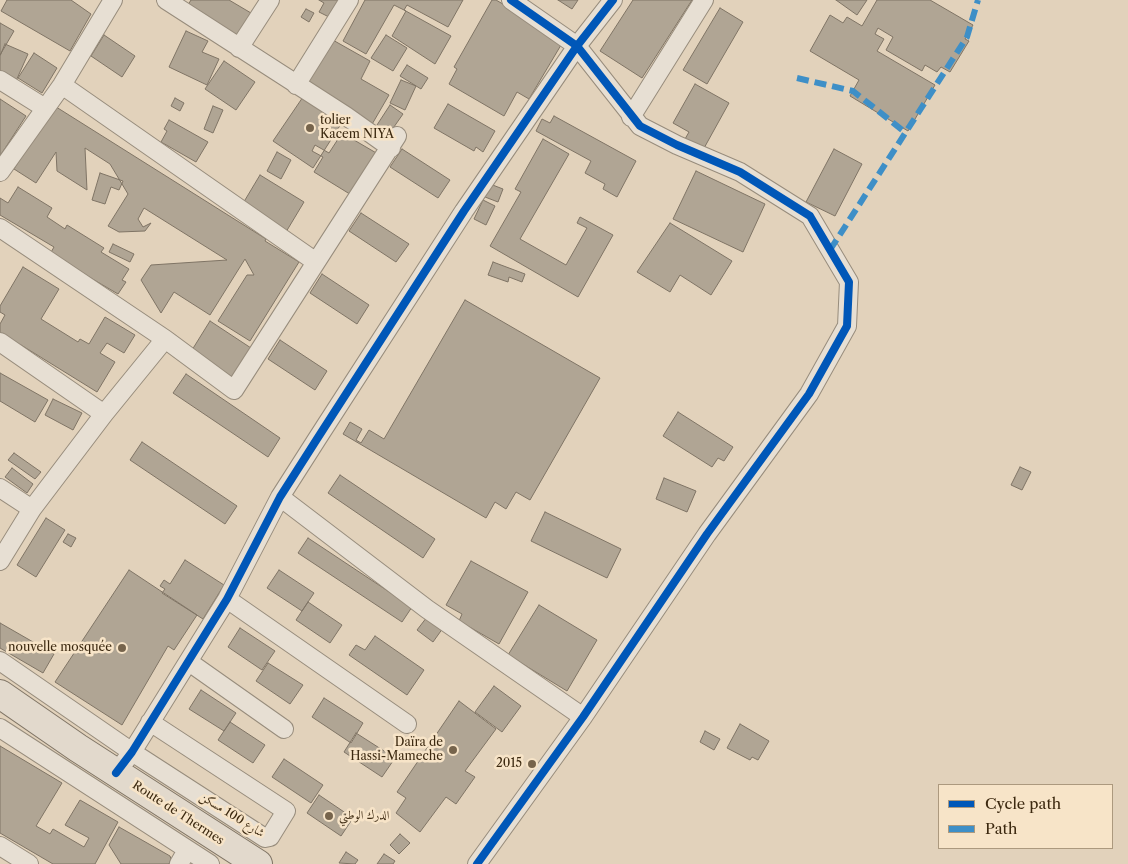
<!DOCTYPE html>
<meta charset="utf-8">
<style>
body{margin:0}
#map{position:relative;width:1128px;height:864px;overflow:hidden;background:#e2d2bb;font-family:"Libre Caslon Text",serif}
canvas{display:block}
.legend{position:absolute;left:938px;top:784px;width:175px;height:65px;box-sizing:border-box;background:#f7e4c8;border:1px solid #ac997e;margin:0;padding:6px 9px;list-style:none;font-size:15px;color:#3c2910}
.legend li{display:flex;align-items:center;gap:10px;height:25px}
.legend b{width:25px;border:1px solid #ac997e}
</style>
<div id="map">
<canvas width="1128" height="864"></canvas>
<ul class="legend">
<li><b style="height:6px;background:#0057b8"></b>Cycle path</li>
<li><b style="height:6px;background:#3e8fc7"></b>Path</li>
</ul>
</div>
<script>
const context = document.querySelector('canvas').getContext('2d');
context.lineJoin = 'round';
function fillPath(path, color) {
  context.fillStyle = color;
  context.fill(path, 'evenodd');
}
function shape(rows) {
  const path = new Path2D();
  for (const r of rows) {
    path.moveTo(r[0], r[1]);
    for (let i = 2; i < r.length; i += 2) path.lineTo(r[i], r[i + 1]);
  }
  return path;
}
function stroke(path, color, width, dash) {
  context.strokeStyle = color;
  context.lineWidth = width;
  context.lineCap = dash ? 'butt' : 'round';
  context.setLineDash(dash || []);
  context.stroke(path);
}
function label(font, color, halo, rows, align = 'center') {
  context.font = font + ' "Libre Caslon Text",Amiri,serif';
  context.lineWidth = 5;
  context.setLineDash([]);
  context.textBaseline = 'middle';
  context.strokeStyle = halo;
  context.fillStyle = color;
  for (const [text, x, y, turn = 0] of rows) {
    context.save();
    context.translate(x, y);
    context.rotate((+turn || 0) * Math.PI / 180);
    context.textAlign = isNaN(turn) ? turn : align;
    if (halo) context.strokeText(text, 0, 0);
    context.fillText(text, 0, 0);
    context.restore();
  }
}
const building = shape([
 [7,0,71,0,91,14,70,51,1,11,7,0],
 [191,0,229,0,251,13,236,37,186,8,191,0],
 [319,0,346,0,329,17,319,12,324,3,319,0],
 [365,0,463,0,448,27,407,5,404,10,451,36,435,64,392,36,406,11,394,5,366,54,343,41,365,0],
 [492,0,496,0,564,40,529,99,517,92,504,116,449,84,457,69,454,67,492,0],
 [558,0,578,0,572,9,558,0],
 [633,0,692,0,642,78,600,51,633,0],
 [836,0,867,0,857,15,836,0],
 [877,0,930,0,973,25,965,39,969,41,950,72,941,67,937,72,925,65,922,71,886,50,893,37,878,28,875,34,884,39,877,51,935,85,908,131,850,96,859,80,810,51,830,15,843,23,847,17,862,26,877,0],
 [720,8,743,22,707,84,683,70,720,8],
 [306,9,314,13,309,22,301,17,306,9],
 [0,23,14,31,0,55,0,23],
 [186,31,208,41,202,52,219,59,207,85,169,67,186,31],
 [104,35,135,56,122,77,91,56,104,35],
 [386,35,407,48,393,71,371,58,386,35],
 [331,39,370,61,361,79,389,95,371,126,306,83,331,39],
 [5,44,28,54,16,81,0,73,0,56,5,44],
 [34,53,57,68,42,93,18,78,34,53],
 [224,61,255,82,236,110,205,89,224,61],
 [407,65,428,78,421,89,400,76,407,65],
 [401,80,416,86,405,110,390,103,401,80],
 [695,84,729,103,703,150,685,139,689,132,673,123,695,84],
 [305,94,346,116,313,168,273,141,305,94],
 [175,98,184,103,180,111,171,106,175,98],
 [0,99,26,116,0,156,0,99],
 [448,104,495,131,483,152,476,147,474,151,434,128,448,104],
 [53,105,266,239,265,241,299,262,250,341,218,321,247,275,254,275,245,259,210,315,174,292,161,313,141,280,151,265,227,260,144,208,138,219,143,227,151,223,145,231,119,232,108,226,128,194,110,164,85,148,87,190,57,171,56,152,36,183,14,169,53,105],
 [390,105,403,114,389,134,377,125,390,105],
 [213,106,223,110,213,133,204,129,213,106],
 [554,116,636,161,617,197,603,189,605,184,585,173,591,161,536,131,542,119,550,123,554,116],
 [169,120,208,142,196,162,161,142,167,131,164,129,169,120],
 [342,133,378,154,353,196,314,172,323,157,312,151,315,145,329,153,342,133],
 [543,139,569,154,520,239,566,265,587,228,577,223,580,217,613,235,578,297,490,246,521,192,515,189,543,139],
 [402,149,450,180,438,198,390,167,402,149],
 [834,149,862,164,835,216,806,202,834,149],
 [277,152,291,160,281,179,267,171,277,152],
 [696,171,765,204,743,252,673,219,696,171],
 [100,173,123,181,119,190,111,187,105,204,92,200,100,173],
 [260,175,304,202,286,232,242,205,260,175],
 [490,184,503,189,498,202,485,197,490,184],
 [18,187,52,208,47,217,65,229,67,225,104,248,101,252,129,269,122,280,126,282,118,294,50,254,54,247,0,215,0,198,8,203,18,187],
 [483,200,495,206,486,225,474,219,483,200],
 [361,213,409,244,396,262,349,231,361,213],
 [670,223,732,261,711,295,680,275,670,292,637,272,670,223],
 [113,244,134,254,130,262,109,252,113,244],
 [493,262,525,274,522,282,509,277,508,282,488,275,493,262],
 [23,267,59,289,41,319,78,342,80,339,89,344,105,317,135,335,124,353,107,343,100,353,115,362,97,392,21,345,19,349,0,337,0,324,5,315,0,312,0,306,23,267],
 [322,274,369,305,357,324,310,293,322,274],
 [465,300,600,378,530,500,516,492,506,509,495,502,486,518,343,434,350,422,362,429,356,440,361,443,369,430,384,439,465,300],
 [210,321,251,348,232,377,192,350,210,321],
 [280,340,327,371,315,390,268,359,280,340],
 [0,373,48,400,35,422,0,401,0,373],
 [186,374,280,438,268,457,173,393,186,374],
 [53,399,82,413,73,430,45,415,53,399],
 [678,412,733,447,724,461,718,458,712,467,663,436,678,412],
 [142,442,237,506,225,524,130,460,142,442],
 [14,453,41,472,35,479,8,460,14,453],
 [1020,467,1031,472,1022,490,1011,485,1020,467],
 [12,468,33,484,27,493,5,477,12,468],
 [340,475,435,539,423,558,328,493,340,475],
 [664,478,696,491,687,512,656,499,664,478],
 [545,512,621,549,607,578,531,541,545,512],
 [46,518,65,530,36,577,17,565,46,518],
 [68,534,76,538,71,547,63,542,68,534],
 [308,538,412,607,402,622,298,553,308,538],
 [185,560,224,585,203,619,162,593,165,589,160,586,164,580,170,584,185,560],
 [471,561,528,592,499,644,459,621,462,614,446,605,471,561],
 [129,570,197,615,174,650,168,646,122,725,55,682,129,570],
 [279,570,314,593,302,611,267,588,279,570],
 [308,602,342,625,330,643,296,620,308,602],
 [539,605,597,640,567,691,508,655,539,605],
 [427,617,443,628,433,642,417,630,427,617],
 [0,623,54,654,43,673,0,648,0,623],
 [240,628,275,651,262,670,228,647,240,628],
 [375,636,424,670,407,695,349,655,356,645,365,650,375,636],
 [268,663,303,685,290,704,256,681,268,663],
 [494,686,521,706,502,732,475,712,494,686],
 [201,690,236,713,224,731,189,709,201,690],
 [324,698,363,723,351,743,312,717,324,698],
 [459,701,496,729,465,771,475,777,456,804,446,797,420,832,396,813,406,798,397,792,459,701],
 [230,722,265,745,253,763,218,740,230,722],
 [740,724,769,741,758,760,752,757,750,760,727,748,740,724],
 [705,731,720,739,714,750,700,742,705,731],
 [356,733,395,758,382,777,344,752,356,733],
 [0,746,62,783,36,826,50,834,53,829,84,847,89,838,65,825,80,800,118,822,95,864,53,864,0,833,0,746],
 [284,759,323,785,311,803,272,777,284,759],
 [319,795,353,818,341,836,307,813,319,795],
 [119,827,170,856,171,859,169,864,121,864,109,845,119,827],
 [400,834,410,843,399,854,390,845,400,834],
 [346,852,358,860,355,864,339,863,346,852],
 [384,854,395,861,393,864,377,864,384,854]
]);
fillPath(building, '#b0a594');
stroke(building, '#7f7465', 1);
const street = shape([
 [166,0,346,116,391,148],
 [239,48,270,0],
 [0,80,45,108],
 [62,85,316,262],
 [296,85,349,0],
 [631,117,704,0],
 [0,172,62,85,113,0],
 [0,228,165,339,234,390,397,136],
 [0,342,104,414],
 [0,488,32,509],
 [280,497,427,609,583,717],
 [0,561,32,509,104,414,165,339],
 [227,599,407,724],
 [0,661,132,752,265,838,270,837,286,811,150,722],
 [189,662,284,729],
 [0,728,210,864],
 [116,773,132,752,227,599,280,497,317,439,464,211,577,46,613,0],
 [0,846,29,864],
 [179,864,187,850],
 [477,864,583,717,707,534,809,394,847,326,849,282,810,216,740,172,677,145,640,126,577,46,511,0]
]);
const primary = shape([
 [0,694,78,748,258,864]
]);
stroke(street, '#978c7c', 20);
stroke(primary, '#7f7465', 30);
stroke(street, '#e7dfd3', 18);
stroke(primary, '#e2d9cc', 28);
stroke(shape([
 [797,78,853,91,906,133],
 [830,250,967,37,978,0]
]), '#3e8fc7', 6, [12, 6]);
stroke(shape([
 [116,773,132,752,227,599,280,497,317,439,464,211,577,46,613,0],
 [477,864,583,717,707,534,809,394,847,326,849,282,810,216,740,172,677,145,640,126,577,46,511,0]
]), '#0057b8', 8);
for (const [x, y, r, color] of [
 [310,128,5,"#76644c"],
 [122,648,5,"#76644c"],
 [453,750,5,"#76644c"],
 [532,764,5,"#76644c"],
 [329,816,5,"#76644c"]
]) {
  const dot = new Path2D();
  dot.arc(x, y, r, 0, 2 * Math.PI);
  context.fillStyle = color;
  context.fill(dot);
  stroke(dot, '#f7e4c8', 2);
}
label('12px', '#3c2910', '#f7e4c8', [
 ["tolier",320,121,"left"],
 ["Kacem NIYA",320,135,"left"],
 ["nouvelle mosquée",112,648],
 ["Daïra de",443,743],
 ["Hassi-Mameche",443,757],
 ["2015",522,764],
 ["الدرك الوطني",339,816,"left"]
], 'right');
label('12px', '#3c2910', '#f7e4c8', [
 ["Route de Thermes",178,813,33],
 ["شارع 100 مسكن",232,815,32]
]);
</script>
